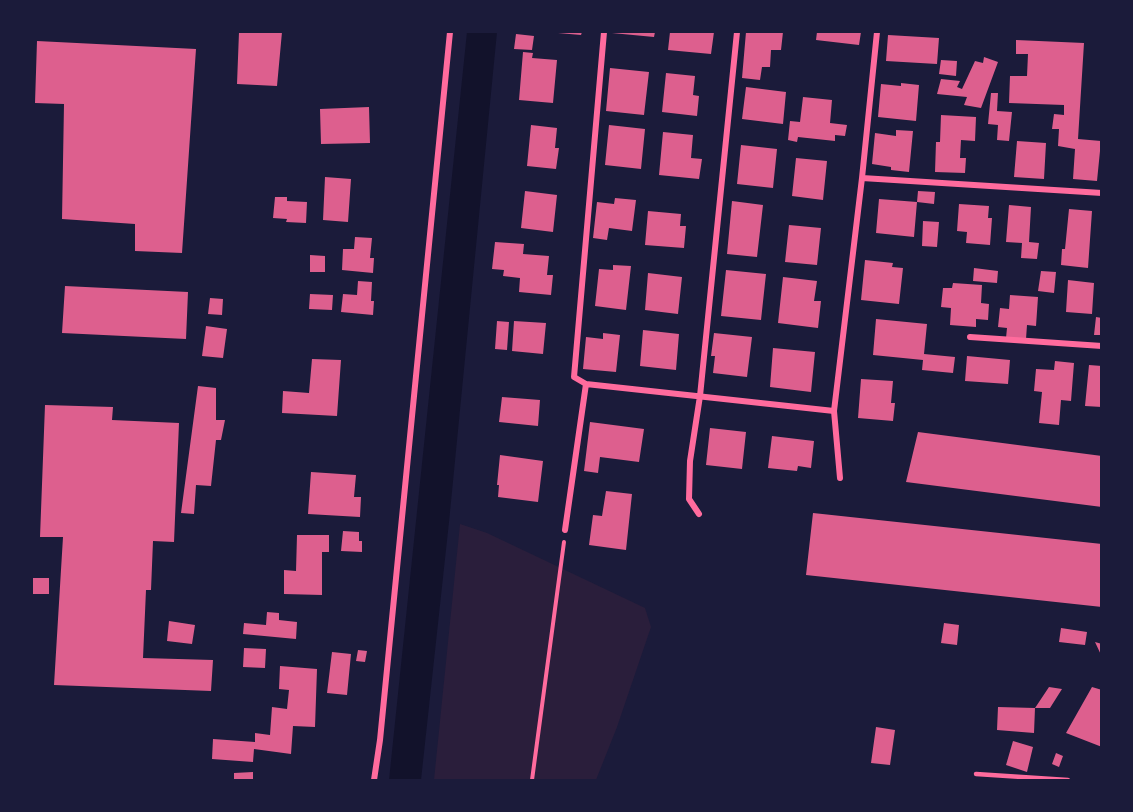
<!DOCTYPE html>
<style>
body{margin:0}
#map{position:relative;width:1133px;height:812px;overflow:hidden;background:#1b1b3a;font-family:"PT Serif",serif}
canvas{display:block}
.frame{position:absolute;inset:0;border:33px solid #1b1b3a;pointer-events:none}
</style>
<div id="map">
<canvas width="1133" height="812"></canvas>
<div class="frame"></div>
</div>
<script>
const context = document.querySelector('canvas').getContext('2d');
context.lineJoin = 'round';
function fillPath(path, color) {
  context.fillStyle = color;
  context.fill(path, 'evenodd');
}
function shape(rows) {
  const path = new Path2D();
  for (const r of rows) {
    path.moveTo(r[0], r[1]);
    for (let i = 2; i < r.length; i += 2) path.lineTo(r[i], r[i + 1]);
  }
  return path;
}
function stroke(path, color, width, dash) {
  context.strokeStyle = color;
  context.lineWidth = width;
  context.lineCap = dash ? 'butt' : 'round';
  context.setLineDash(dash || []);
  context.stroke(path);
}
fillPath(shape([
 [460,524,487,533,645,608,651,627,617,727,596,780,434,780]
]), '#2a1e3b');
fillPath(shape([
 [467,32,497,32,449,522,421,780,389,780]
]), '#12122b');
fillPath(shape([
 [239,32,282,32,277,86,237,84],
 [558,32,582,32,581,35,558,33],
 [612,32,655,32,654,37,612,33],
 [670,32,714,32,711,54,668,50],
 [746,32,783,32,781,50,771,50,770,67,762,67,760,80,742,78],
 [817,32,861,32,859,45,816,40],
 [516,34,534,36,532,50,514,49],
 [888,35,939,38,937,64,886,61],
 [1016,40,1084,43,1078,139,1101,141,1097,181,1073,179,1075,149,1058,146,1059,129,1052,129,1054,114,1064,115,1064,105,1009,103,1010,76,1027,76,1028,54,1016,54],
 [37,41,196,49,182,253,135,251,135,224,62,219,64,104,35,103],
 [523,52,533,53,532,58,557,60,553,103,519,100],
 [984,57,998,62,981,108,964,105,967,97,937,94,941,79,960,81,957,87,962,89,975,61,983,63],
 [941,60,957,61,956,76,939,74],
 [610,68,649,72,644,115,606,111],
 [666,73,695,76,693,95,699,96,697,116,662,112],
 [901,83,919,85,916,121,878,117,881,84,901,86],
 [746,87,786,92,783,124,742,119],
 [991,93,998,93,997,111,1012,112,1009,141,997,140,998,125,988,124],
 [803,97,832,100,830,123,847,125,845,136,835,135,835,141,798,137,797,142,788,140,790,121,800,122],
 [369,107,370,143,321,144,320,109],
 [941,115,976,117,975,141,961,140,960,158,966,158,965,173,935,172,936,142,940,142],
 [531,125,557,128,555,148,559,148,556,169,527,166],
 [609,125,645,129,641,169,605,165],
 [896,130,913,131,909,172,891,170,891,167,872,164,875,133,896,136],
 [663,132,693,135,691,158,702,159,699,179,659,175],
 [1017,141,1046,143,1044,179,1014,177],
 [741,145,777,149,773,188,737,184],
 [796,158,827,161,823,200,792,196],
 [325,177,351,179,348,222,323,220],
 [525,191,557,195,553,232,521,228],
 [918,191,935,192,934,204,917,202,914,237,876,233,879,199,917,202],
 [275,197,287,197,287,201,307,202,306,223,286,222,287,219,273,218],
 [615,198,636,200,632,231,609,228,607,240,593,238,597,202,614,204],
 [732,201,763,205,757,257,727,254],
 [959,204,989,206,988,218,992,218,990,245,966,243,967,232,957,231],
 [1009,205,1031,207,1029,242,1039,243,1037,259,1021,258,1022,243,1006,242],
 [1069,209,1092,211,1088,268,1061,265,1062,249,1065,249],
 [648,211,681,214,680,226,686,226,684,248,645,245],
 [923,221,939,222,937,247,922,246],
 [789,225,821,228,817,265,785,262],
 [355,237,372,238,370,258,374,258,373,273,342,270,343,249,354,249],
 [495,242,524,244,523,254,549,256,547,275,553,275,551,295,519,292,520,278,503,276,504,270,492,269],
 [310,255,325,256,325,272,310,272],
 [865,260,893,263,892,267,903,268,899,304,861,300],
 [613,265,631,266,626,310,595,306,599,269,613,270],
 [974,268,998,271,997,283,973,281],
 [726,270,766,274,761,320,721,316],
 [1041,271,1056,272,1054,293,1038,291],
 [648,273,682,277,678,314,645,310],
 [783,277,817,281,814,301,821,301,818,328,778,323],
 [1068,280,1094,283,1092,314,1066,312],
 [358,281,372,282,371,301,374,301,373,315,341,312,343,294,357,295],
 [953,283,982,285,981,303,989,304,988,320,976,319,976,327,950,325,951,308,941,307,943,288,952,288],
 [65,286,188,292,186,339,62,333],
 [310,294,333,295,332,310,309,309],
 [1010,295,1038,297,1036,326,1027,325,1026,339,1006,338,1007,328,998,327,1000,308,1009,309],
 [210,298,223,299,222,315,208,314],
 [1096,317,1102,318,1102,335,1094,335],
 [876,319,927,324,924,354,955,357,953,373,922,370,923,360,873,355],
 [497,321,509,322,507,350,495,349],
 [514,321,546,323,543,354,512,351],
 [206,326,227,329,223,358,202,356],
 [643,330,679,334,676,370,640,366],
 [603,333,620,335,616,372,583,369,586,337,603,339],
 [714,333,752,337,747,377,713,373,715,356,711,356],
 [773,348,815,352,811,392,770,387],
 [967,356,1010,360,1008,384,965,381],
 [312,359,341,360,337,416,282,413,283,391,309,393],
 [1055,361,1074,363,1071,401,1061,400,1059,425,1039,423,1042,392,1034,391,1036,369,1054,370],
 [1089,365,1102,366,1102,407,1085,406],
 [861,379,893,381,891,403,895,403,893,421,858,418],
 [198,386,216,388,216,420,225,420,221,440,216,440,211,486,196,485,194,514,181,513],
 [502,397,540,400,538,426,499,422],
 [45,405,113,407,112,420,179,423,174,542,153,541,151,590,146,590,143,658,213,660,211,691,54,685,63,537,40,537],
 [590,422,644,429,639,462,600,457,598,473,584,471],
 [710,428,746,432,742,469,706,465],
 [918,432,1102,456,1102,507,906,482],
 [772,436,814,441,811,468,798,466,797,471,768,468],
 [500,455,543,461,538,502,498,497,499,485,497,485],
 [311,472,356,475,354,497,361,497,360,517,308,514],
 [606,491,632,494,626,550,589,545,593,515,602,516],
 [813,513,1102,544,1102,607,806,575],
 [343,531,359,532,359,541,362,541,362,552,341,551],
 [297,535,329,535,329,552,322,552,322,595,284,594,284,570,296,571],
 [32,578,49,578,49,594,32,594],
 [267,612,279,613,279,620,297,622,296,639,243,634,244,623,266,625],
 [169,621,195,625,192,644,167,641],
 [944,623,959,625,957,645,941,643],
 [1061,628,1087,632,1085,645,1059,642],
 [1095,642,1102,644,1102,657],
 [244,648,266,649,265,668,243,667],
 [358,650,367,651,365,662,356,661],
 [332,652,351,654,347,695,327,693],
 [280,666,317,669,315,727,293,726,291,754,254,749,253,762,212,759,213,739,255,742,255,733,270,735,272,707,287,709,289,690,279,689],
 [1049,687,1062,689,1050,708,1035,708,1034,733,997,730,998,707,1035,708],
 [1092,687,1102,690,1102,747,1066,733],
 [876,727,895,730,890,765,871,763],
 [1013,741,1033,747,1027,772,1006,765],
 [1056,753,1063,756,1059,767,1052,764],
 [253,772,253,780,234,780,234,773]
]), '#dd5f8e');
stroke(shape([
 [532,780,564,542]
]), '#ff6b9d', 4);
stroke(shape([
 [976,774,1068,780]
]), '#ff6b9d', 4.5);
stroke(shape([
 [604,32,574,377,586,384,834,411,840,478],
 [862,178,1102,193],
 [970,337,1102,346],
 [834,411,862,178,877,32],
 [699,514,689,499,690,461,700,396,737,32],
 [565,530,586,384],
 [374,780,380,740,450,32]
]), '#ff6b9d', 6);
</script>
